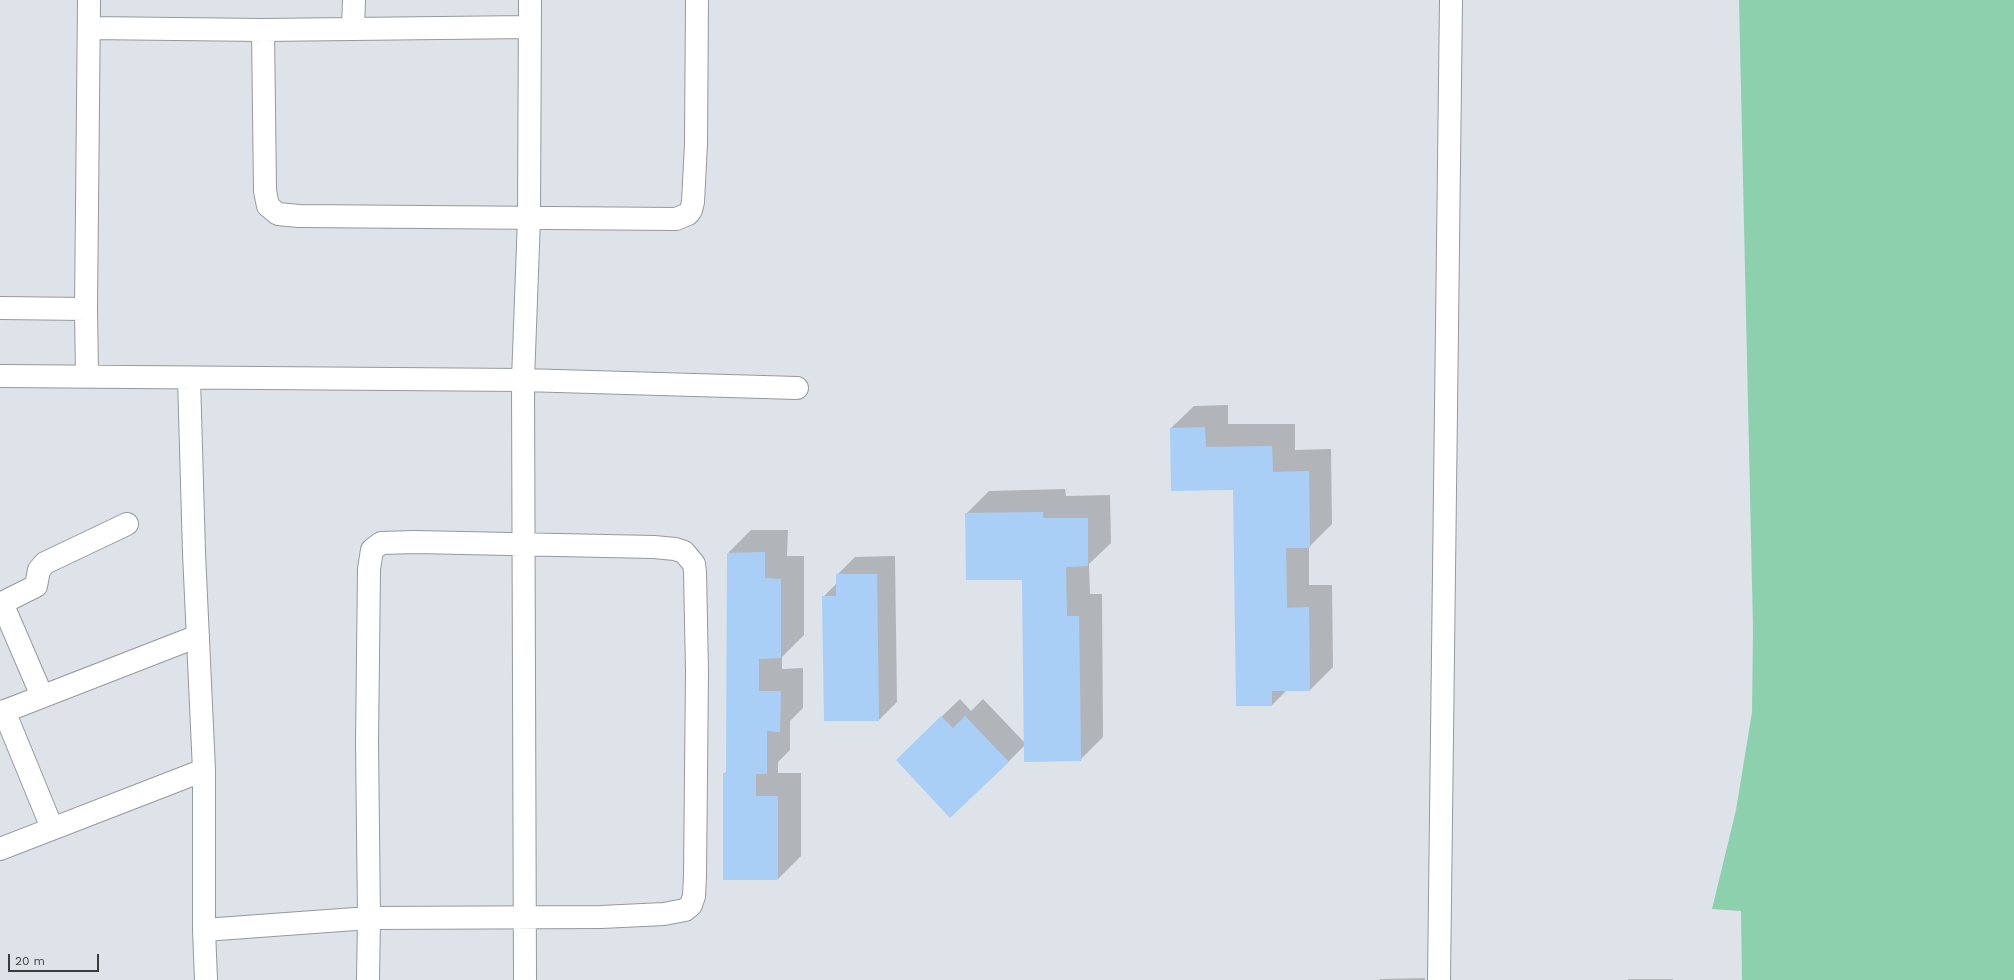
<!DOCTYPE html>
<style>
body{margin:0}
#map{position:relative;width:2014px;height:980px;overflow:hidden;background:#dee3e9;font-family:"Work Sans",sans-serif}
canvas{display:block}
.scale{position:absolute;left:8px;top:954px;width:91px;height:18px;box-sizing:border-box;border:2px solid #3a3c3e;border-top:0;padding-left:5px;font-size:12px;line-height:14px;white-space:nowrap;color:#3a3c3e;-webkit-text-stroke:3px #dee3e9;paint-order:stroke}
</style>
<div id="map">
<canvas width="2014" height="980"></canvas>
<div class="scale">20 m</div>
</div>
<script>
const context = document.querySelector('canvas').getContext('2d');
context.lineJoin = 'round';
function fillPath(path, color) {
  context.fillStyle = color;
  context.fill(path, 'evenodd');
}
function shape(rows) {
  const path = new Path2D();
  for (const r of rows) {
    path.moveTo(r[0], r[1]);
    for (let i = 2; i < r.length; i += 2) path.lineTo(r[i], r[i + 1]);
  }
  return path;
}
function stroke(path, color, width, dash) {
  context.strokeStyle = color;
  context.lineWidth = width;
  context.lineCap = dash ? 'butt' : 'round';
  context.setLineDash(dash || []);
  context.stroke(path);
}
fillPath(shape([
 [1739,0,2014,0,2014,980,1742,980,1741,911,1712,909,1736,810,1752,712,1753,629]
]), '#8dd0ae');
fillPath(shape([
 [1228,405,1228,424,1295,424,1295,450,1331,449,1332,524,1309,547,1309,585,1332,585,1333,667,1310,690,1287,690,1272,705,1234,489,1171,428,1194,406],
 [1065,489,1066,496,1110,495,1111,543,1089,564,1090,594,1102,594,1103,737,1080,760,1025,745,1008,762,915,742,960,699,971,711,983,699,1025,743,1023,579,966,514,989,491],
 [751,530,788,530,787,556,804,556,804,635,782,657,782,669,803,668,803,708,790,721,790,750,778,762,778,773,801,773,801,856,778,879,724,774,727,771,728,553],
 [895,556,897,702,879,720,825,720,823,597,837,583,837,575,855,557],
 [1425,978,1425,980,1379,980,1380,979],
 [1628,979,1673,979,1673,980,1628,980]
]), '#0003');
fillPath(shape([
 [1205,427,1206,447,1272,446,1273,472,1309,471,1310,548,1286,548,1287,608,1309,607,1310,691,1272,691,1272,706,1236,706,1233,490,1171,491,1170,428],
 [1043,512,1043,518,1088,518,1088,566,1066,567,1067,616,1079,616,1081,761,1024,762,1022,580,966,580,965,513],
 [765,552,765,578,781,579,781,658,759,659,759,691,781,691,780,732,767,731,767,774,756,774,756,796,778,796,778,880,723,880,723,773,726,773,727,553],
 [836,574,877,574,879,721,824,721,822,596,836,596],
 [941,716,953,728,965,716,1009,762,950,818,896,760]
]), '#aacff6');
const minor = shape([
 [90,28,263,30,529,27],
 [353,28,354,0],
 [263,30,265,191,268,206,278,214,299,216,676,219,688,214,691,210,693,202,696,144,697,0],
 [0,308,86,309],
 [0,376,523,380,797,388],
 [87,376,86,309,89,0],
 [189,378,194,553,204,770,204,930,206,980],
 [2,603,42,696],
 [0,604,36,586,39,570,45,563,127,524],
 [4,711,52,828],
 [0,713,198,636],
 [0,849,204,770],
 [204,930,369,918,601,917,664,914,685,910,691,905,694,896,695,876,697,671,695,572,694,564,684,552,675,549,654,547,415,542,381,543,372,550,369,569,367,743,369,918,368,980],
 [525,980,523,380,529,218,530,0],
 [1439,980,1451,0]
]);
stroke(minor, '#94999f', 24);
stroke(minor, '#fff', 22);
</script>
